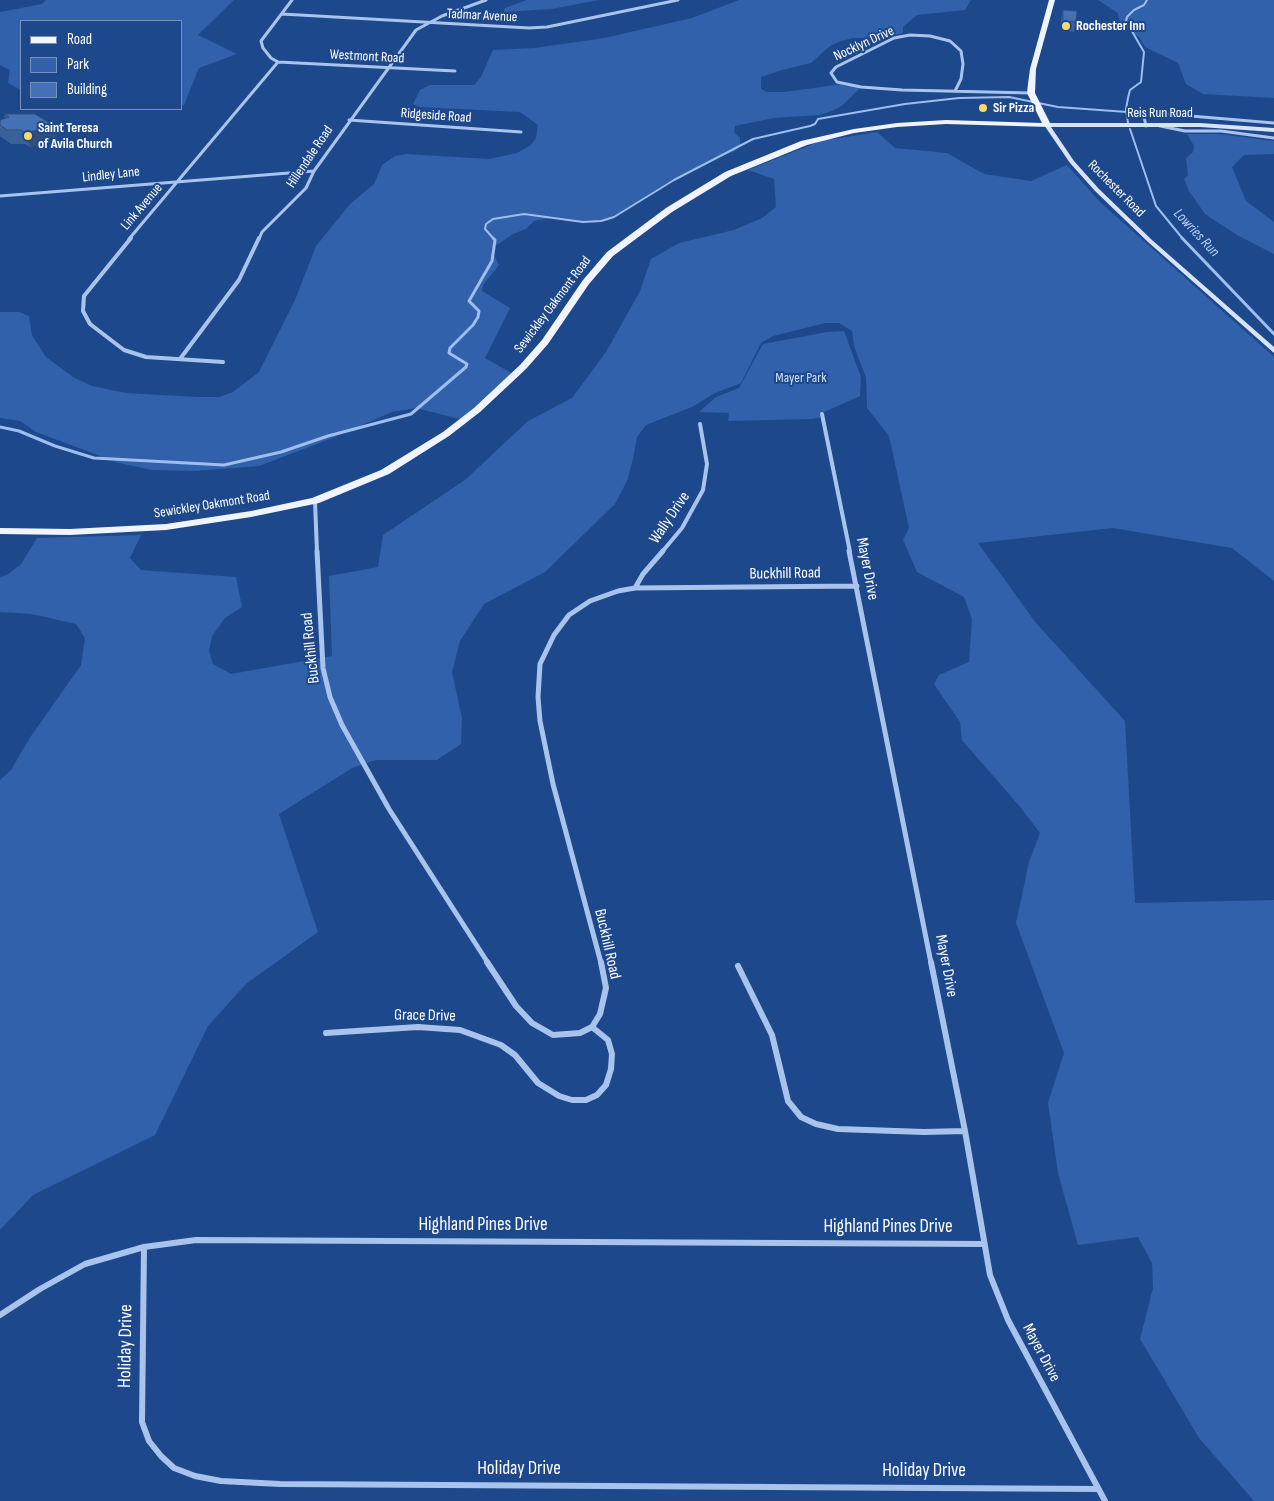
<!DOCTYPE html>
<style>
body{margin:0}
#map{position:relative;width:1274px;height:1501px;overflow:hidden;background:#1d488c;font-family:"Sofia Sans Condensed",sans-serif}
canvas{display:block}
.legend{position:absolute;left:20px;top:20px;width:162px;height:90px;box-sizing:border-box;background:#1d488c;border:1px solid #7791ba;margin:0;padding:6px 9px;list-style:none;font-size:15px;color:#fff}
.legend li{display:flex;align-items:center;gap:10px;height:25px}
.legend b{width:25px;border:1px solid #7791ba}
</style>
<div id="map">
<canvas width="1274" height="1501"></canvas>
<ul class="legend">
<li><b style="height:6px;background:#eff4ff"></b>Road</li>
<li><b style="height:14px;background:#3061aa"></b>Park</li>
<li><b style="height:14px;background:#4571b4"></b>Building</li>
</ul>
</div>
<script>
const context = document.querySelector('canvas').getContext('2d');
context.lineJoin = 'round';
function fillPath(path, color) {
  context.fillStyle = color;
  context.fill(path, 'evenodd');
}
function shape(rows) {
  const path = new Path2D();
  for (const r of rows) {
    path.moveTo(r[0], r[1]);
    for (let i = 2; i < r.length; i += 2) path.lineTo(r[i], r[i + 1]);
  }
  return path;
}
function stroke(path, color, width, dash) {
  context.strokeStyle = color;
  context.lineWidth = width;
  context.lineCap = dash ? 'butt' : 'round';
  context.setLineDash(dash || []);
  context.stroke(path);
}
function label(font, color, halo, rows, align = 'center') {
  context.font = font + ' "Sofia Sans Condensed",sans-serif';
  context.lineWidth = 4;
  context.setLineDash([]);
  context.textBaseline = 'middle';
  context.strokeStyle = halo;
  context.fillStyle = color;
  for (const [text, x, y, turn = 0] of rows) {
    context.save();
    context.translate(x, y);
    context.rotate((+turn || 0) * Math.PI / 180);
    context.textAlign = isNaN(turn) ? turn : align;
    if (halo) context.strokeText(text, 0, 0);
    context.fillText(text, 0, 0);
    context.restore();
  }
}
fillPath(shape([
 [46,0,234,0,198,35,237,54,199,68,184,105,181,105,181,21,21,21,21,90,8,83,10,70,0,65,0,12,42,4],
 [527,0,599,0,552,9,504,12,505,8],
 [739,0,971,0,965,10,917,15,903,27,903,33,892,36,880,41,867,38,853,38,841,41,830,46,811,63,782,70,761,77,761,89,767,92,784,92,843,84,861,87,843,105,832,111,820,115,774,118,735,126,734,132,740,138,740,147,733,152,713,159,665,184,607,221,575,222,551,218,534,221,526,229,513,234,491,249,499,265,483,285,482,291,510,308,485,358,515,375,464,420,416,408,392,412,330,439,259,466,194,471,152,470,119,463,36,432,20,421,0,418,0,312,19,312,29,316,32,335,46,357,73,377,92,386,126,393,197,397,219,397,233,392,259,372,295,300,316,246,350,204,374,184,382,165,395,156,406,154,489,159,517,153,531,145,536,138,538,125,520,112,419,107,413,104,420,90,430,85,474,85,481,77,493,50,535,48,604,38,692,18],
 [1098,0,1274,0,1274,98,1203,94,1186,84,1178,63,1145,47,1139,37,1120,25,1118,13],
 [877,132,895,148,947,153,984,174,1031,181,1067,165,1100,202,1274,357,1274,581,1232,548,1113,528,978,543,1036,623,1125,721,1135,903,1274,900,1274,1501,1254,1501,1199,1438,1140,1339,1153,1288,1152,1263,1138,1237,1078,1245,1058,1173,1048,1103,1064,1053,1016,923,1029,862,1040,833,1021,808,962,740,960,722,934,684,939,675,969,662,972,619,964,597,917,572,903,540,909,528,889,436,867,408,866,378,854,346,852,331,839,323,825,323,773,336,761,343,741,383,715,393,692,407,646,425,637,437,633,459,627,481,615,504,545,572,484,604,460,641,452,672,462,718,461,744,437,760,376,760,352,768,279,814,318,932,246,984,208,1026,155,1135,33,1195,0,1230,0,780,11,770,29,739,81,665,85,638,76,624,32,614,0,612,0,577,7,575,21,564,37,538,141,535,130,558,141,570,236,577,242,607,225,618,212,636,209,651,213,664,231,674,332,656,329,576,378,567,383,535,465,480,528,421,572,398,606,352,640,291,651,259,679,243,734,230,762,218,776,207,774,179,748,170,821,141],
 [1187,134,1219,134,1274,141,1274,154,1244,155,1232,167,1246,201,1274,222,1274,254,1237,235,1205,214,1189,191,1184,179,1188,175,1186,158,1193,152,1194,146],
 [844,331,861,377,860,396,822,413,823,417,812,419,728,421,729,413,699,412,716,397,739,388,763,344,827,332]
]), '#3061aa');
stroke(shape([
 [1128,123,1126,109,1128,98,1130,90,1141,82,1144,52,1126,21,1127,17,1134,10,1144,5,1147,0],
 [1130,129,1156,206,1183,239],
 [494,239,485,229,486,224,493,219,524,214,583,222,601,221,614,217,674,180,753,139,810,126,815,124,818,119,905,104,959,98,1009,97,1058,107,1127,112]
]), '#9dbeee', 2);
stroke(shape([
 [1182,238,1274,334],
 [0,427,19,431,55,446,94,458,224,465,281,452,328,436,411,414,466,367,467,364,449,353,450,348,473,325,478,317,479,311,469,301,492,261,495,240,493,238]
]), '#9dbeee', 3);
stroke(shape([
 [292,0,261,41,263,48,271,58,278,62,455,71],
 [282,14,529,28,547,27,678,0],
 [955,91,961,79,963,64,961,51,950,41,930,36,910,35,894,38,836,67,831,73,837,82,861,87,902,90,1031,93],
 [349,120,521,132],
 [1146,126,1143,112,1274,123],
 [1160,126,1185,131,1221,131,1274,138],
 [0,196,314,171],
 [129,239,278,62],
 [259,239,262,232,306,188,314,171,416,30,442,16,486,0]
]), '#a9c4ec', 3);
stroke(shape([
 [131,238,84,296,83,311,90,324,124,350,146,357,223,362],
 [180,359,239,280,259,238],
 [822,414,850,552],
 [315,501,317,552],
 [662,552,682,528,703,490,707,464,700,424]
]), '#a9c4ec', 4);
stroke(shape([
 [317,551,323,668,330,697,342,725,389,809,488,963],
 [849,551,931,963],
 [635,588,643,574,663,551],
 [601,963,553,784,540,721,538,697,540,664,554,635,569,615,590,601,618,591,635,588,857,586]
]), '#a9c4ec', 5);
stroke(shape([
 [487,962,516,1006,532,1023,553,1035,580,1033,592,1027,600,1014,606,988,601,962],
 [931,962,965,1131,990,1275,1008,1320,1105,1501],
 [738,966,772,1035,788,1101,801,1117,816,1124,838,1129,924,1132,965,1131],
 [326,1033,418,1027,460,1030,501,1045,515,1055,538,1083,559,1096,572,1100,586,1100,597,1095,606,1085,611,1069,612,1054,608,1040,592,1027],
 [144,1247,142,1422,149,1441,161,1456,174,1468,195,1476,221,1481,280,1484,1098,1489],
 [0,1315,40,1289,85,1264,144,1247,196,1240,983,1244]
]), '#a9c4ec', 6);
fillPath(shape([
 [1200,123,1274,128,1274,132,1200,127,1051,127,1074,161,1099,189,1152,240,1274,347,1274,353,1148,242,1095,191,1070,163,1044,125,1047,123,1200,123]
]), '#d6e3f9');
fillPath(shape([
 [1049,0,1055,0,1036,69,1035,93,1051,125,1050,127,946,124,897,127,854,133,807,145,731,176,672,212,613,256,589,284,548,344,526,369,480,412,449,436,389,474,319,503,251,517,166,530,70,535,0,534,0,528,70,529,166,524,251,511,312,498,381,470,443,432,474,408,520,365,542,340,583,280,607,252,666,208,725,172,801,141,854,129,897,123,946,120,1042,123,1027,93,1028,84,1030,69,1049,0]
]), '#eff4ff');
fillPath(shape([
 [1063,10,1076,22,1074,32,1061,30,1061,20],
 [4,114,58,140,30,147,25,144,11,144,0,136,0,120,5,119]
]), '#3b619b');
fillPath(shape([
 [54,126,58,140,30,147,26,133]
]), '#304f7e');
const building = shape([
 [1063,10,1077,11,1076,22,1063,21,1063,10],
 [4,114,35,114,54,126,26,133,21,130,7,130,0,125,0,120,9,117,4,114]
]);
fillPath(building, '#4571b4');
stroke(building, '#304f7e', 1);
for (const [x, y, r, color] of [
 [1066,26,5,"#fcd968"],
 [983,108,5,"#fcd968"],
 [28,136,5,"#fcd968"]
]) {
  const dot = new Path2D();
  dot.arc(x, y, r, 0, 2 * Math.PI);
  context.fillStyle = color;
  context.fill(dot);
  stroke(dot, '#1d488c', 2);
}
label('14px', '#fff', '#1d488c', [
 ["Tadmar Avenue",482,16,3],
 ["Nocklyn Drive",864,44,-25],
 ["Westmont Road",367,57,3],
 ["Reis Run Road",1160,113],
 ["Ridgeside Road",436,116,4],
 ["Hillendale Road",310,157,-56],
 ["Lindley Lane",111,175,-6],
 ["Rochester Road",1116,189,45],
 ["Link Avenue",142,207,-50],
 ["Sewickley Oakmont Road",553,305,-53],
 ["Sewickley Oakmont Road",212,505,-9]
]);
label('bold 14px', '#fff', '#1d488c', [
 ["Rochester Inn",1076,26],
 ["Sir Pizza",993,108],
 ["Saint Teresa",38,128],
 ["of Avila Church",38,144]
], 'left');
label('14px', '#cfe0f9', '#1d488c', [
 ["Mayer Park",801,378]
]);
label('italic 15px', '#b5cff4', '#1d488c', [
 ["Lowries Run",1196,233,47]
]);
label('16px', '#fff', '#1d488c', [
 ["Wally Drive",670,518,-56],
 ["Mayer Drive",867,569,79],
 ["Buckhill Road",785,574,-1],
 ["Buckhill Road",311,648,-96],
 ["Buckhill Road",607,944,77],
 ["Mayer Drive",946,966,79],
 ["Grace Drive",425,1016,1],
 ["Mayer Drive",1041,1353,62]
]);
label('19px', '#fff', '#1d488c', [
 ["Highland Pines Drive",483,1225],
 ["Highland Pines Drive",888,1227],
 ["Holiday Drive",126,1346,-89],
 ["Holiday Drive",519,1469],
 ["Holiday Drive",924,1471]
]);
</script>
